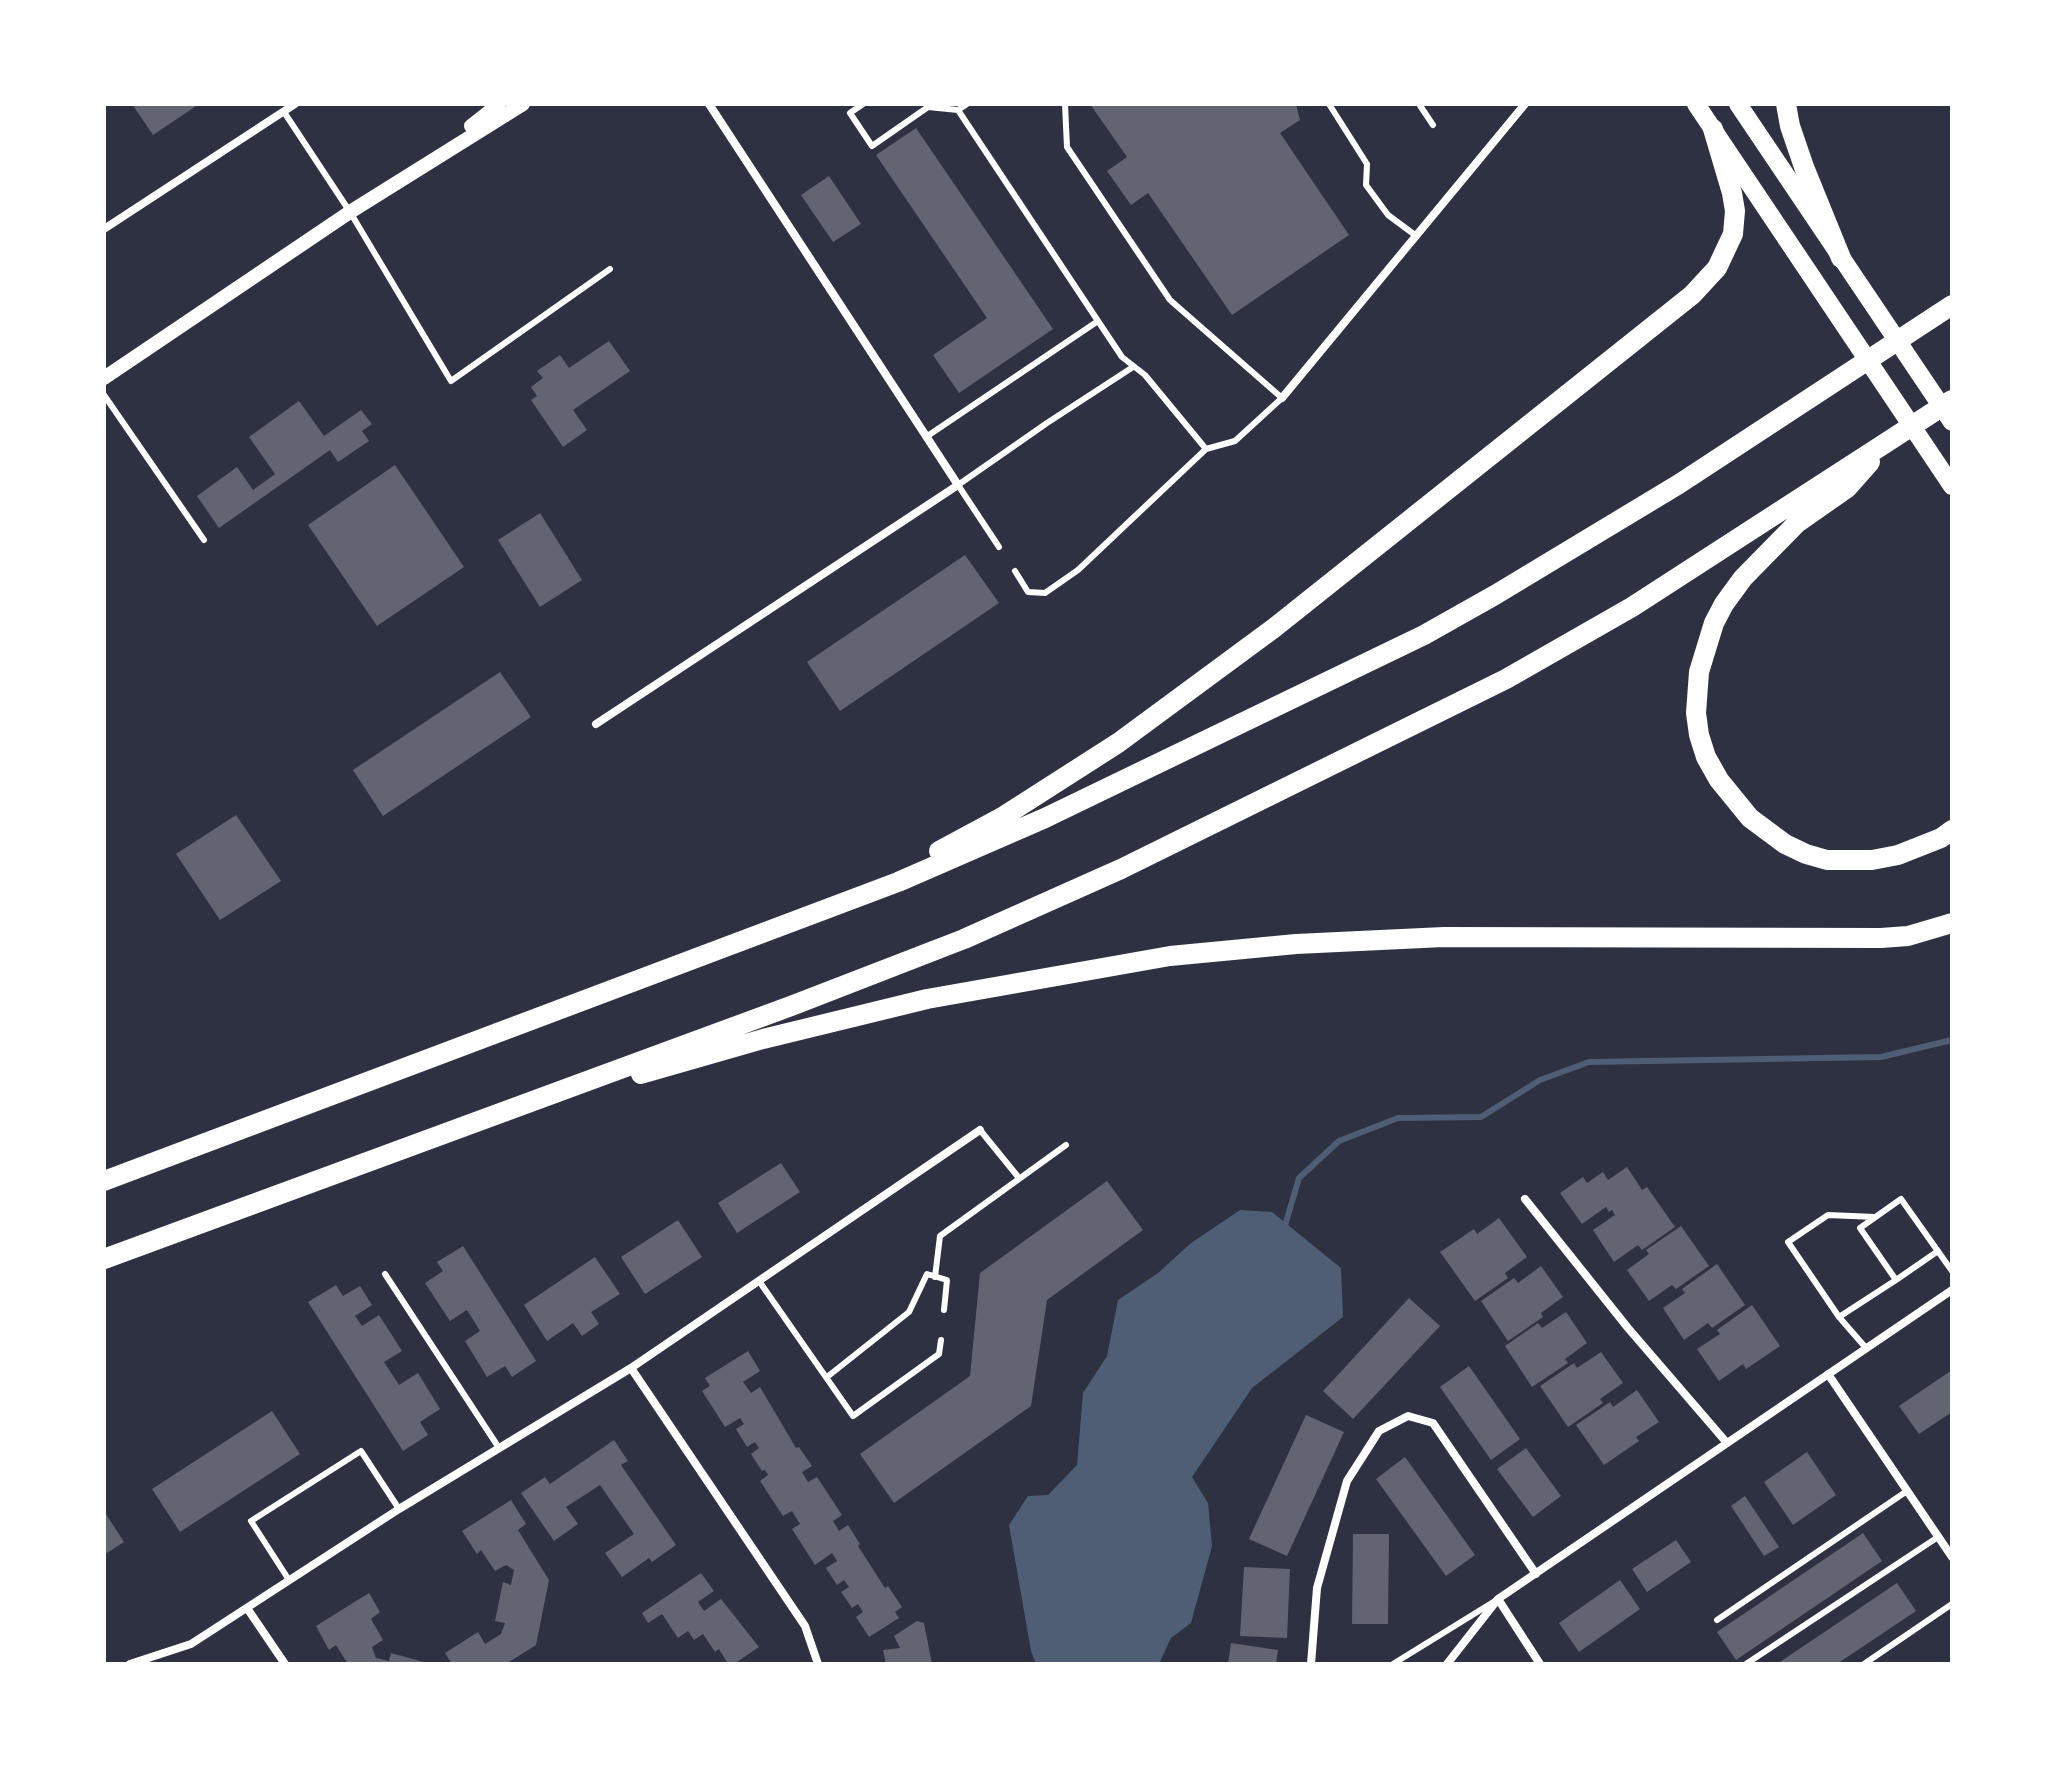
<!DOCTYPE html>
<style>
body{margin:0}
#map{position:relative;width:2056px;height:1768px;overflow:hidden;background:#2d3142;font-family:Arial,sans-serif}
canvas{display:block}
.frame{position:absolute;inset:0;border:106px solid #fff;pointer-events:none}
</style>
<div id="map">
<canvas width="2056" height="1768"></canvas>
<div class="frame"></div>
</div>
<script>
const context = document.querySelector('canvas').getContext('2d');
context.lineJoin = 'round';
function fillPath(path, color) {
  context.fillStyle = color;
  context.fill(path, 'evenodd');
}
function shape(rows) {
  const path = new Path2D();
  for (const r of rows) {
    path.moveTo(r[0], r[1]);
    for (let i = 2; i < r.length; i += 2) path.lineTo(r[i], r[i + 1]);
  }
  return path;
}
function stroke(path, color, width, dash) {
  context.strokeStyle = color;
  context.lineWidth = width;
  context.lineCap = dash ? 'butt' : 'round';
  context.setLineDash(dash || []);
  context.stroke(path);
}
fillPath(shape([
 [1240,1210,1272,1212,1341,1268,1343,1317,1252,1388,1192,1477,1208,1503,1212,1546,1191,1623,1171,1638,1159,1664,1036,1664,1031,1651,1009,1525,1028,1496,1048,1495,1077,1465,1083,1393,1107,1356,1118,1300,1158,1273,1191,1243]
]), '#4f5d75');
stroke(shape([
 [1284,1229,1299,1178,1339,1141,1398,1118,1481,1117,1540,1080,1589,1062,1881,1057,1952,1040]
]), '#4f5d75', 6);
fillPath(shape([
 [132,104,199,104,153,135],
 [1090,104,1296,104,1300,120,1280,133,1349,235,1232,315,1148,193,1131,205,1107,171,1127,157],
 [916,128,1053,329,959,393,933,355,987,318,876,155],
 [829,176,861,224,833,242,801,195],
 [609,341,630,371,573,410,587,430,563,447,531,400,537,396,531,387,543,378,537,371,560,355,569,368],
 [299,401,324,436,361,410,372,424,362,431,369,441,338,462,330,450,219,528,197,496,237,467,253,490,275,474,249,437],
 [395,465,464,567,377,626,308,525],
 [540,513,582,580,540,607,498,540],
 [965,555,999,603,840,711,807,662],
 [500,672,531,717,383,816,353,770],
 [236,815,281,881,220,920,176,854],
 [781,1163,800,1192,737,1233,718,1203],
 [1627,1167,1642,1190,1647,1187,1675,1227,1642,1250,1638,1245,1614,1262,1593,1230,1615,1215,1612,1210,1609,1212,1606,1207,1582,1224,1560,1193,1583,1177,1587,1183,1603,1172,1608,1180],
 [1107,1181,1143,1230,1047,1300,1031,1406,894,1503,860,1454,970,1376,980,1273],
 [1499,1218,1527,1257,1505,1273,1508,1278,1475,1301,1440,1252,1474,1229,1477,1234],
 [678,1220,702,1257,645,1294,621,1257],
 [1681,1226,1709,1266,1676,1289,1672,1285,1649,1301,1627,1270,1649,1254,1646,1250],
 [463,1246,536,1361,512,1377,505,1366,487,1377,465,1341,480,1331,467,1310,450,1321,425,1283,443,1271,437,1262],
 [595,1257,620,1294,591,1312,599,1324,582,1336,573,1323,547,1341,524,1305],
 [1717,1264,1745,1305,1712,1328,1708,1323,1684,1340,1663,1308,1685,1293,1682,1289],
 [1541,1266,1563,1297,1541,1313,1543,1317,1508,1341,1481,1301,1514,1278,1518,1283],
 [336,1285,343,1296,360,1286,372,1305,355,1316,362,1326,379,1315,402,1351,384,1362,399,1385,418,1373,440,1409,420,1422,428,1435,403,1451,308,1302],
 [1409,1298,1440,1326,1353,1419,1323,1391],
 [1752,1305,1780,1346,1746,1369,1743,1364,1719,1381,1697,1349,1720,1334,1717,1330],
 [1566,1312,1587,1343,1565,1359,1568,1363,1532,1387,1505,1346,1538,1323,1542,1328],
 [748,1351,760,1371,743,1382,751,1393,760,1387,796,1448,799,1447,812,1466,802,1472,808,1482,817,1477,842,1515,833,1521,839,1531,848,1525,860,1544,858,1546,885,1588,888,1586,902,1607,895,1612,899,1618,869,1637,856,1617,863,1612,858,1604,852,1608,841,1592,849,1587,844,1580,837,1585,826,1568,837,1561,832,1553,815,1565,792,1529,800,1524,792,1511,783,1516,760,1481,768,1475,765,1470,762,1471,751,1454,759,1448,755,1442,747,1447,736,1429,744,1424,740,1418,725,1427,702,1391,710,1386,705,1378],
 [1601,1352,1623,1383,1600,1399,1603,1403,1568,1427,1540,1386,1574,1363,1577,1368],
 [1469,1366,1520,1439,1491,1460,1440,1387],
 [1952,1370,1952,1412,1919,1434,1899,1406],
 [1637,1390,1659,1422,1636,1437,1639,1441,1604,1465,1576,1425,1610,1402,1613,1407],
 [272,1411,300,1454,180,1532,152,1489],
 [1306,1415,1344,1432,1287,1556,1249,1539],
 [614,1440,628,1461,621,1465,676,1545,652,1562,649,1558,622,1577,605,1553,634,1534,600,1485,566,1507,578,1524,554,1541,521,1493,545,1477,550,1484],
 [1526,1448,1561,1496,1533,1517,1497,1469],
 [1807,1452,1836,1495,1793,1525,1764,1482],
 [1405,1457,1475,1555,1446,1576,1376,1479],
 [1745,1496,1779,1547,1764,1556,1731,1506],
 [511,1500,526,1524,518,1530,549,1580,536,1645,506,1664,452,1664,445,1653,478,1632,485,1644,501,1634,505,1623,495,1621,503,1582,511,1585,514,1570,506,1565,495,1571,481,1550,477,1554,462,1531],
 [104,1511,124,1542,104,1555],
 [1863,1533,1882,1561,1736,1660,1717,1632],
 [1353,1534,1389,1534,1388,1624,1352,1624],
 [1676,1540,1691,1562,1647,1592,1632,1569],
 [1244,1567,1290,1569,1287,1638,1240,1636],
 [701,1573,714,1591,698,1602,704,1611,721,1599,759,1647,734,1664,728,1664,719,1649,715,1652,703,1634,694,1640,688,1631,678,1638,662,1614,648,1623,642,1613],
 [1620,1580,1640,1609,1579,1652,1559,1623],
 [1897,1583,1916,1611,1837,1664,1777,1664],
 [369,1593,380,1612,371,1619,383,1640,372,1647,376,1658,389,1661,391,1653,431,1664,348,1664,336,1645,329,1650,316,1626],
 [917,1621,924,1623,932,1664,886,1664,883,1650,900,1648,894,1636],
 [1231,1643,1278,1650,1276,1664,1228,1664]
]), '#626471');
stroke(shape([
 [863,104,850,113,872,146,928,107,958,110],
 [1329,104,1367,164,1366,185,1388,215,1415,235],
 [1419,104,1433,125],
 [284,112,350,212,451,381,610,269],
 [1098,321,1122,357,1145,375,1206,449],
 [104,395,204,540],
 [926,437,1098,321,958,110,967,104],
 [999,547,958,485,1047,423,1133,367],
 [1015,571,1028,592,1045,593,1078,570,1206,449,1235,441,1282,398,1170,300,1067,147,1065,104],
 [980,1130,1019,1178],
 [1938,1251,1896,1280,1860,1228,1901,1199,1952,1271],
 [385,1274,499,1448],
 [935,1277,940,1236,1066,1145],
 [759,1281,853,1416,939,1354,941,1340],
 [1839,1317,1896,1280],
 [1866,1348,1839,1317,1788,1242,1828,1215,1875,1217],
 [827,1377,909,1312,927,1274,947,1280,944,1310],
 [289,1580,251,1521,361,1451,399,1509],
 [1717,1620,1907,1491],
 [1393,1664,1495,1601],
 [1746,1664,1938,1537],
 [1864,1664,1952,1604]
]), '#fff', 6);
stroke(shape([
 [104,229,295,104],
 [1282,398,1525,104],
 [596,724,958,485,709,104],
 [1525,1199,1628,1328,1727,1443],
 [631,1368,805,1626,818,1664],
 [1828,1374,1952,1557],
 [1498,1599,1540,1664],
 [247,1608,285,1664],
 [130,1664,191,1644,399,1509,631,1368,980,1130],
 [1311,1664,1317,1588,1347,1481,1379,1431,1408,1416,1433,1423,1536,1574],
 [1447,1664,1498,1599,1952,1290]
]), '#fff', 8);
stroke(shape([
 [471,126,499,104],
 [104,378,350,212,523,104]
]), '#fff', 14);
stroke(shape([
 [1696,104,1952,486],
 [1738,104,1952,422]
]), '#fff', 18);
stroke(shape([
 [1786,104,1790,126,1804,167,1841,258],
 [1870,462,1847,488,1797,523,1743,578,1724,604,1714,623,1699,672,1696,713,1699,735,1706,757,1719,780,1750,818,1785,844,1806,854,1827,860,1872,860,1898,855,1941,838,1952,830],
 [939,851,1004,816,1118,743,1274,628,1692,295,1717,268,1733,234,1735,211,1732,193,1713,129],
 [641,1074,763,1039,927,999,1170,956,1296,944,1444,937,1881,938,1908,936,1952,923],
 [104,1181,898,882,1045,818,1424,635,1495,595,1679,484,1952,305],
 [104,1259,791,1006,964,939,1121,869,1506,679,1632,607,1952,400]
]), '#fff', 20);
</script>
